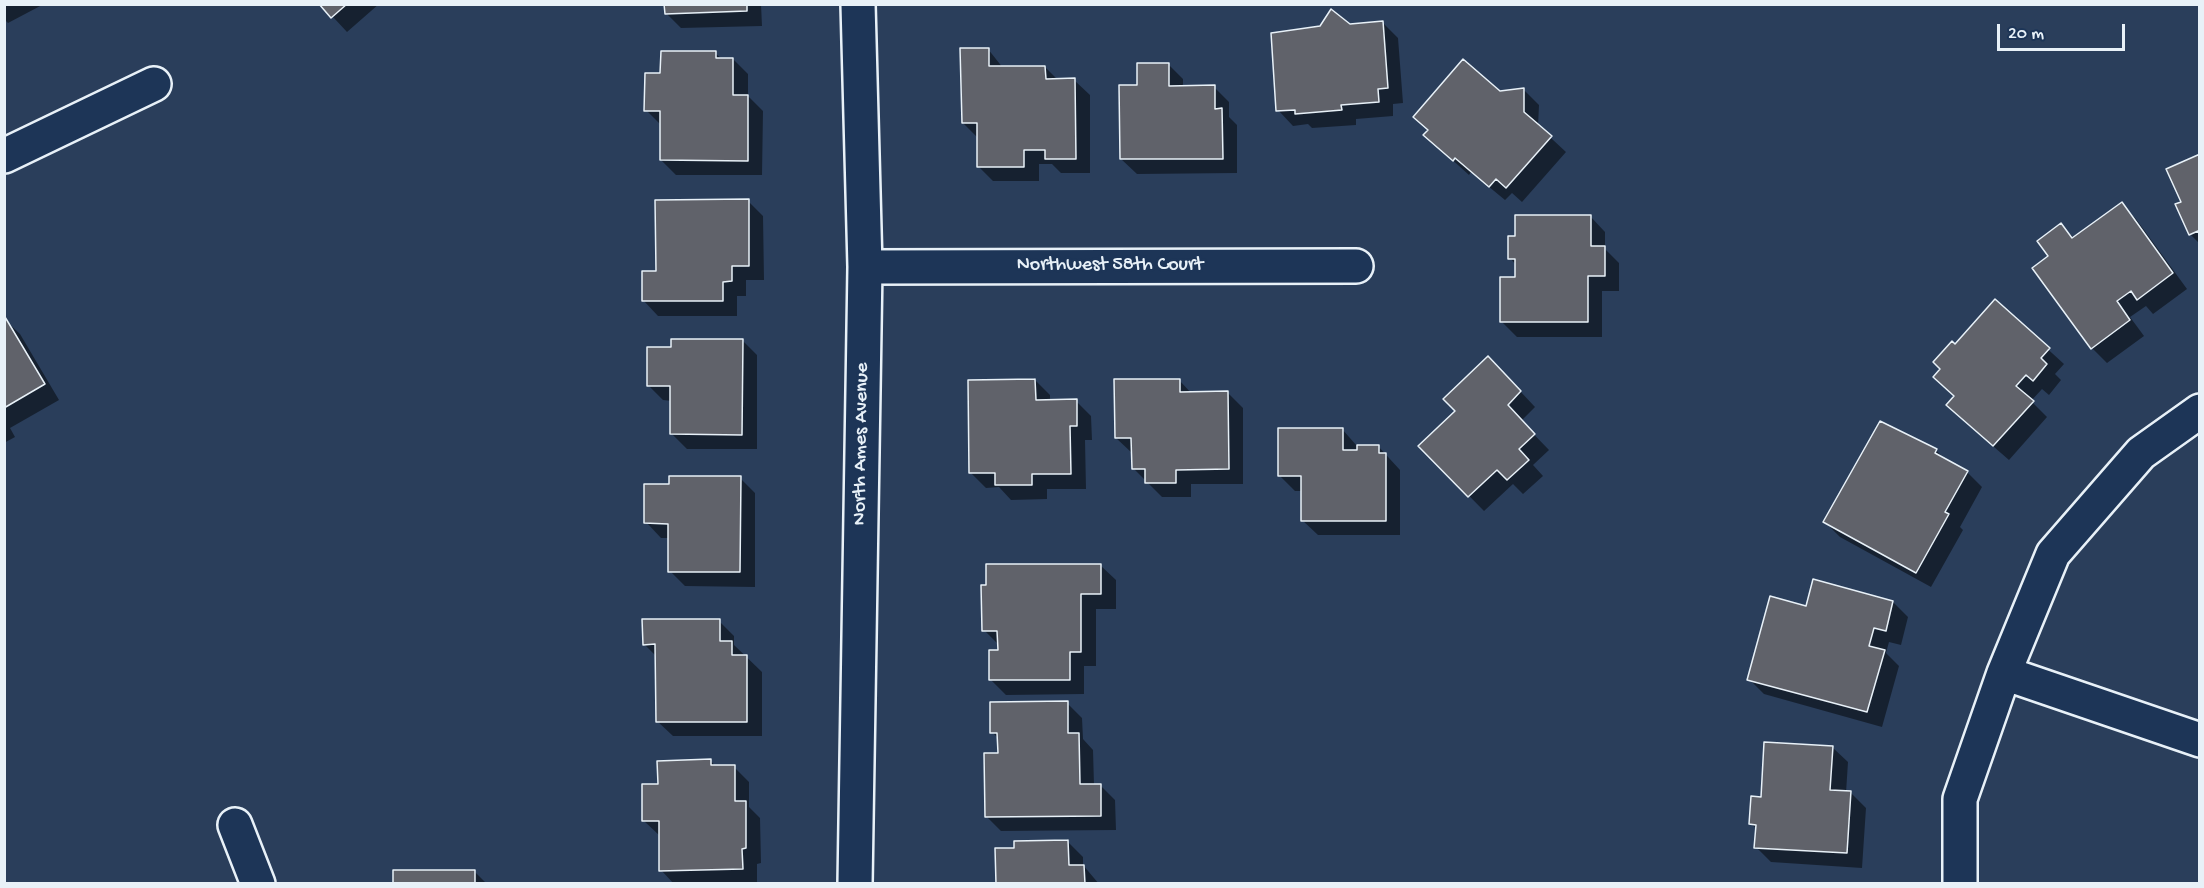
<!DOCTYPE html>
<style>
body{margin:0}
#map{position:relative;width:2204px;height:888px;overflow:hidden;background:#2a3e5b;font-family:"Gochi Hand",sans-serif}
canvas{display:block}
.frame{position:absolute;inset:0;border:6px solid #e8f1f8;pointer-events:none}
.scale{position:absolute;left:1997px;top:24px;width:128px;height:27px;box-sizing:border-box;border:3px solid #e8f1f8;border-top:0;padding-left:8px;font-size:18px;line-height:21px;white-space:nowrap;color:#e8f1f8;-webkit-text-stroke:4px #1d3557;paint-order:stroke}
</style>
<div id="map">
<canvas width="2204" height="888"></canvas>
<div class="frame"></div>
<div class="scale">20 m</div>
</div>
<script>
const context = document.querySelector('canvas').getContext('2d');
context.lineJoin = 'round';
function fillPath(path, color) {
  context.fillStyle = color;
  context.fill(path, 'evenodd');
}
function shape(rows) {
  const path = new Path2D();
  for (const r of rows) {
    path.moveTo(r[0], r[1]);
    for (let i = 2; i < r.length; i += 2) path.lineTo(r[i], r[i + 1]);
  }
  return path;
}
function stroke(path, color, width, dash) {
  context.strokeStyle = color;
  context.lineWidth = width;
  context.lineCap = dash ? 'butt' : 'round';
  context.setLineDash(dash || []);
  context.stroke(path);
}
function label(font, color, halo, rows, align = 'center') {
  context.font = font + ' "Gochi Hand",sans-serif';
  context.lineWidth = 5;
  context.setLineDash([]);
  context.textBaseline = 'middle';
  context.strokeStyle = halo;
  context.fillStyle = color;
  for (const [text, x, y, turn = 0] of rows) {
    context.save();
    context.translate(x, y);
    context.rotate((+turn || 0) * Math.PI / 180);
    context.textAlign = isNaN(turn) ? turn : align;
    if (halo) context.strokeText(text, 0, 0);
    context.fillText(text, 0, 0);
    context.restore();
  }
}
fillPath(shape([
 [4,4,44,4,8,23,4,19],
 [321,4,379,4,347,32],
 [666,4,761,4,762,26,681,28,666,13],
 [1383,23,1398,38,1403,103,1393,104,1393,116,1356,119,1356,125,1312,128,1308,124,1293,126,1278,110,1321,28],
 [988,49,1003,68,1045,67,1058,80,1074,80,1090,95,1090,173,1061,173,1052,164,1039,164,1039,181,993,181,978,166,978,138,963,123],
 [715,53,722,59,733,59,748,74,748,96,763,111,762,175,676,175,661,160,662,126,646,110,662,74],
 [1168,64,1183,79,1183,87,1214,87,1229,102,1229,117,1237,125,1237,173,1137,174,1121,159,1138,87],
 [1524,90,1539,105,1538,126,1566,152,1522,202,1512,193,1505,200,1471,172,1469,175,1425,135,1499,93],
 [2200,155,2200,244,2190,234,2183,203],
 [748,201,763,216,764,280,746,280,746,296,737,296,737,316,658,316,643,300,657,273],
 [2121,204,2136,219,2187,289,2153,314,2146,306,2130,317,2144,336,2107,363,2092,348,2051,257,2061,225,2074,238],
 [1590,216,1605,232,1605,249,1619,263,1619,291,1602,291,1602,337,1517,337,1502,322,1516,278,1516,265,1510,258,1517,237],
 [1995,301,2064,364,2055,374,2061,380,2049,395,2042,389,2031,401,2047,417,2009,460,1963,420,1955,397,1955,346],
 [4,319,20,334,59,400,10,428,15,437,4,443],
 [742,340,757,355,757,449,687,449,672,434,672,401,663,400,648,385,673,348],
 [1503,373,1535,407,1521,421,1549,450,1533,465,1543,476,1523,494,1513,484,1484,511,1420,446],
 [1035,380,1050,395,1050,401,1076,401,1091,416,1092,440,1085,440,1086,489,1047,489,1047,499,1011,500,999,487,986,488,971,473],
 [1180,381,1192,394,1228,393,1243,408,1243,484,1191,484,1191,497,1162,497,1133,468,1132,453,1116,438],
 [1342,429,1357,446,1378,446,1400,470,1400,535,1318,535,1302,520,1302,491,1295,491,1280,476],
 [1936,450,1946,461,1967,472,1982,487,1960,527,1963,530,1931,587,1840,537,1825,522],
 [740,478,755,493,755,587,685,586,670,571,670,538,661,538,646,522,671,485],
 [1100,565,1116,580,1116,609,1096,609,1096,666,1084,666,1084,694,1006,695,991,680,999,645,984,630,987,587],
 [1893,602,1908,617,1901,645,1889,642,1886,653,1899,666,1882,727,1764,694,1749,679,1807,607],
 [719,621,734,636,734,645,762,672,762,736,673,736,657,721,657,657,644,644],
 [1067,703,1082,718,1083,739,1093,750,1094,785,1100,785,1115,800,1116,830,1001,831,986,816,999,754,999,739,992,732],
 [1832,747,1848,762,1846,793,1851,793,1866,808,1862,868,1771,862,1756,847,1757,829,1751,824,1763,799],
 [711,761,716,767,734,767,749,782,749,807,760,818,761,863,757,864,757,884,674,884,661,870,660,836,644,821,659,786],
 [1068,842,1083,857,1083,865,1099,884,997,884,1015,849],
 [474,871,487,884,395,884]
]), '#0007');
const building = shape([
 [319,4,347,4,331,18,319,4],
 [664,4,747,4,747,11,665,14,664,4],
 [1331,9,1350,24,1383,21,1388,88,1378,89,1379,102,1341,105,1342,110,1295,114,1295,110,1276,111,1271,33,1320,26,1331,9],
 [960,48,989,48,989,66,1045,66,1046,79,1075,78,1076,159,1045,159,1045,150,1024,150,1024,167,977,167,977,123,962,123,960,48],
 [661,51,716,51,716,58,733,58,733,95,748,95,748,161,660,160,660,111,644,111,645,73,660,73,661,51],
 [1463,59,1500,91,1524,88,1524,112,1552,136,1506,188,1496,179,1489,187,1455,158,1453,161,1423,135,1428,130,1413,117,1463,59],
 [1137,63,1169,63,1169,86,1215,85,1215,109,1222,108,1223,159,1120,159,1119,85,1137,85,1137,63],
 [2200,154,2200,234,2198,231,2189,235,2175,204,2181,202,2166,169,2200,154],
 [749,199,749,266,732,266,732,281,723,282,723,301,642,301,642,271,656,271,655,200,749,199],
 [2122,202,2173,273,2137,300,2131,291,2117,301,2130,320,2091,349,2032,268,2048,256,2037,241,2061,223,2072,238,2122,202],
 [1515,215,1591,215,1591,246,1605,246,1605,276,1588,276,1588,322,1500,322,1500,277,1515,277,1515,259,1508,259,1508,236,1515,236,1515,215],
 [1995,299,2050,348,2041,358,2047,364,2033,381,2026,375,2016,386,2034,401,1993,446,1946,405,1954,396,1933,377,1940,369,1933,362,1952,341,1955,344,1995,299],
 [5,317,45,384,4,408,4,318,5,317],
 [671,339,743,339,742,435,670,434,670,386,647,386,647,347,671,347,671,339],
 [1488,356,1521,391,1508,405,1535,434,1519,449,1529,460,1507,480,1497,470,1468,497,1418,446,1455,411,1443,399,1488,356],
 [1035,379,1036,400,1077,399,1077,426,1070,426,1071,474,1032,474,1032,485,995,485,995,473,969,473,968,380,1035,379],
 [1114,379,1180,379,1180,392,1228,391,1229,469,1176,470,1176,483,1145,483,1145,469,1132,469,1131,438,1115,438,1114,379],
 [1880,421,1937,449,1935,453,1968,471,1945,512,1949,514,1916,573,1823,522,1880,421],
 [1278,428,1343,428,1343,450,1357,450,1357,445,1379,445,1379,453,1386,453,1386,521,1301,521,1301,476,1278,476,1278,428],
 [669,476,741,476,740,572,668,572,668,524,644,523,644,484,669,484,669,476],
 [986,564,1101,564,1101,594,1081,594,1081,652,1070,652,1070,680,989,680,989,650,998,650,997,631,982,631,981,585,986,585,986,564],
 [1813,579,1893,601,1886,631,1874,628,1869,646,1885,650,1867,712,1747,680,1770,596,1806,606,1813,579],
 [642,619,720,619,720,641,732,641,732,655,747,655,747,722,656,722,655,644,643,645,642,619],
 [1068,701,1068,733,1079,733,1080,784,1101,784,1101,816,985,817,984,753,998,753,997,733,990,733,990,702,1068,701],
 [1764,742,1833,746,1830,790,1851,791,1847,853,1754,848,1756,825,1749,824,1751,796,1761,797,1764,742],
 [711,759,711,765,735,765,735,801,746,801,746,848,742,849,743,869,659,871,659,821,642,821,642,784,658,784,657,761,711,759],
 [1068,840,1069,865,1084,865,1085,884,996,884,995,848,1014,848,1014,841,1068,840],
 [393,870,475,870,475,884,393,884,393,870]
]);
fillPath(building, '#60626a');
stroke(building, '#e8f1f8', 1.5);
const street = shape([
 [4,156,154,84],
 [865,267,1356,266],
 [2004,673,2200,740],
 [235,825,258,884],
 [855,884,865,267,858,4],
 [1960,884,1960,799,2004,673,2053,554,2141,453,2200,411]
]);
stroke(street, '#e8f1f8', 38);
stroke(street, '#1d3557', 33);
label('20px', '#e8f1f8', '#1d3557', [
 ["Northwest 58th Court",1110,266],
 ["North Ames Avenue",862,444,-89]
]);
</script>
